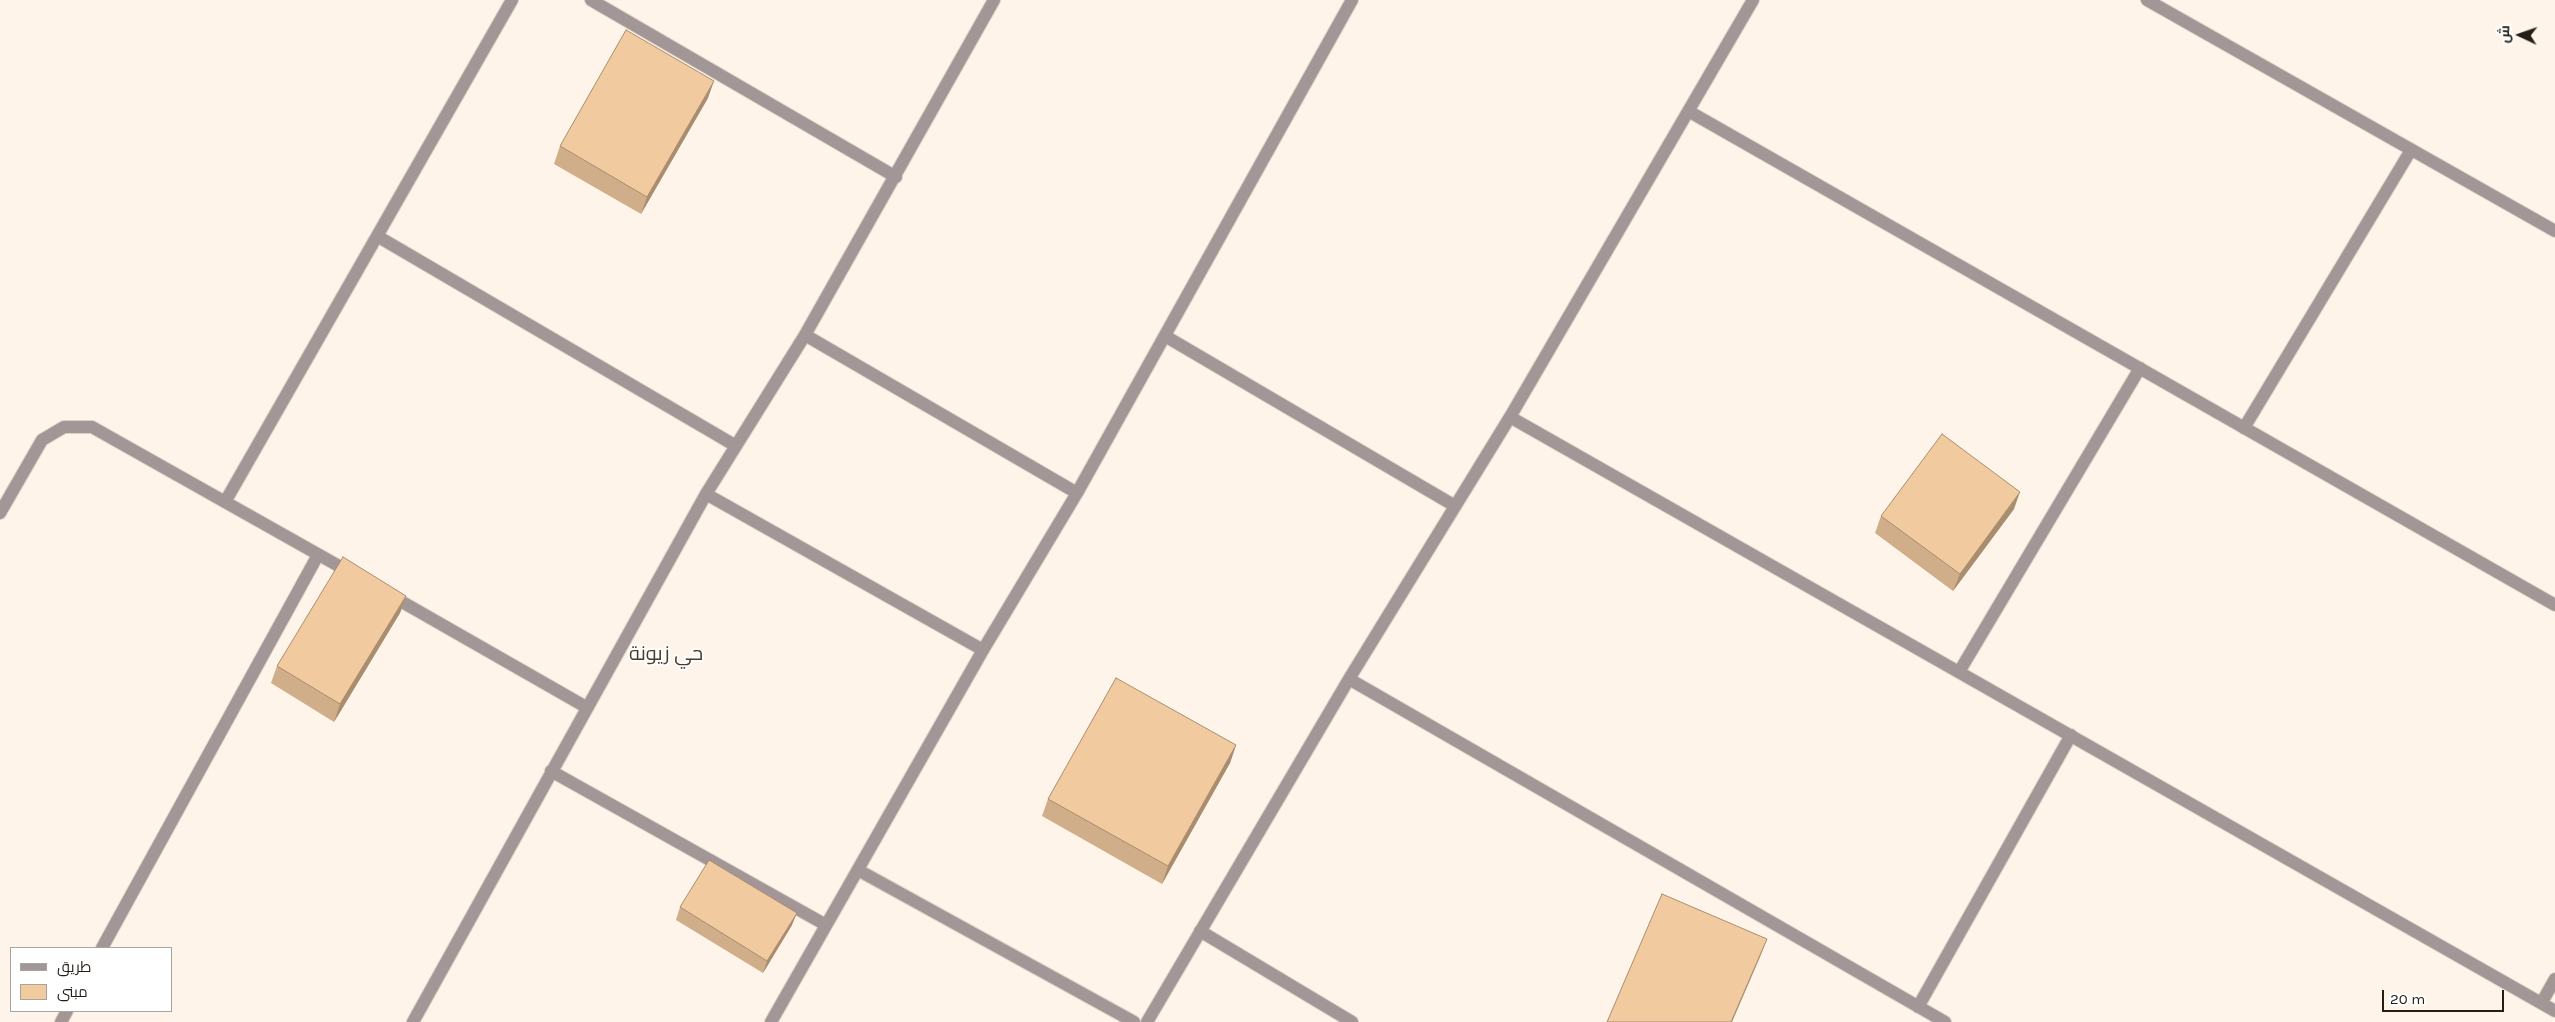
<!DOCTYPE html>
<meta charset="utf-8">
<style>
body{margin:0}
#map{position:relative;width:2555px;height:1022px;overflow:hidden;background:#fff4e9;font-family:Karla,Cairo,sans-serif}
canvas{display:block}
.legend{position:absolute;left:10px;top:947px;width:162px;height:65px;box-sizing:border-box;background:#fff;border:1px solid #a7a5a2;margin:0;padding:6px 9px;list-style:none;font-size:15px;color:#241e17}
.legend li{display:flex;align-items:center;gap:10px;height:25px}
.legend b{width:25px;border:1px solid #a7a5a2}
.north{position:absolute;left:2495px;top:10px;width:50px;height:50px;-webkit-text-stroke:4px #fff;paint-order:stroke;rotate:273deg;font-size:14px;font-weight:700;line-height:20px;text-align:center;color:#241e17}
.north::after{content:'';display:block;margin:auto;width:18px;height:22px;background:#241e17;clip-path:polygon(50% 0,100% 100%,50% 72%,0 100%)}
.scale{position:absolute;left:2382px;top:990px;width:122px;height:22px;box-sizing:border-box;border:2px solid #241e17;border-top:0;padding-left:6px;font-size:15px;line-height:18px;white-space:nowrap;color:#241e17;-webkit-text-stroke:4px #fff;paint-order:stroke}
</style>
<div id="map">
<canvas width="2555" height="1022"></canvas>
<ul class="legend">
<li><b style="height:6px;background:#a29696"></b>طريق</li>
<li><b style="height:14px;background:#f1ca9f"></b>مبنى</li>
</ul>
<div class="north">ش</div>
<div class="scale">20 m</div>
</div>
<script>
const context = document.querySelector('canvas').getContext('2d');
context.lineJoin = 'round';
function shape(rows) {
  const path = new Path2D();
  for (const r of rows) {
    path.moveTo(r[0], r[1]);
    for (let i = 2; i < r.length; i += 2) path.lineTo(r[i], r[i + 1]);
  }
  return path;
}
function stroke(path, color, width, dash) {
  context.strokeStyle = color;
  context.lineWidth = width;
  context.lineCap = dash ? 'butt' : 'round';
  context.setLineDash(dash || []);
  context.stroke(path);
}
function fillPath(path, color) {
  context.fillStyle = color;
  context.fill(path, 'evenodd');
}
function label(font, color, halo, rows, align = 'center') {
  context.font = font + ' Karla,Cairo,sans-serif';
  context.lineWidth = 4;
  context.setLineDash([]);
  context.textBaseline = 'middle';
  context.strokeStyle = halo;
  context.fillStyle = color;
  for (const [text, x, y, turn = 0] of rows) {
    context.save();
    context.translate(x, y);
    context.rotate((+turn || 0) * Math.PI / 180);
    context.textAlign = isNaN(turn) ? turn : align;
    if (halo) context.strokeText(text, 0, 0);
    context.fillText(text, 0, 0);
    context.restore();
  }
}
const minor = shape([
 [591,0,896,177],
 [2147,0,2555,231],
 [1690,112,2555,605],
 [377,236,736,446],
 [805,335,1077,493],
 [1165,336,1455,506],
 [1510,417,2555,1011],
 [2244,428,2411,150],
 [706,494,983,650],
 [225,502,512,0],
 [0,513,42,440,64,427,92,427,353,574],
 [390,595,586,707],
 [1959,672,2140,368],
 [1349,679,1945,1022],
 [551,771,826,925],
 [858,870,1134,1022],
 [1200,931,1352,1022],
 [102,948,318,555],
 [2542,1002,2555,979],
 [1918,1007,2071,735],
 [61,1022,67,1011],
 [413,1022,706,494,805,335,994,0],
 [771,1022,983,650,1077,493,1352,0],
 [1147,1022,1349,679,1510,417,1753,0]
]);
stroke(minor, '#dcd2c7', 14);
stroke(minor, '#a29696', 12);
fillPath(shape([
 [708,98,641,214,554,164,560,146],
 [2014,509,1953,591,1875,533,1881,516],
 [406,596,400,613,334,722,271,683,277,666],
 [1236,745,1230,763,1162,884,1042,816,1048,799],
 [680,907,792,925,763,973,676,920]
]), '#cfae89');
fillPath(shape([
 [714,81,708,98,641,214,647,197],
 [2020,492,2014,509,1953,591,1960,574],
 [406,596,400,613,334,722,340,704],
 [1236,745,1230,763,1162,884,1168,866],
 [797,913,792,925,763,973,767,961],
 [1767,939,1760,957,1732,1022,1731,1022]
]), '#a98d6f');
const building = shape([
 [626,30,714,81,647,197,560,146,626,30],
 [1942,434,2020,492,1960,574,1881,516,1942,434],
 [343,557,406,596,340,704,277,666,343,557],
 [1116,678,1236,745,1168,866,1048,799,1116,678],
 [709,860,797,913,767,961,680,907,709,860],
 [1662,894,1767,939,1731,1022,1607,1022,1662,894]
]);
fillPath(building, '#f1ca9f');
stroke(building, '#a98d6f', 1);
label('20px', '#493b2d', '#fff', [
 ["حي زيونة",666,654]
]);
</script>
